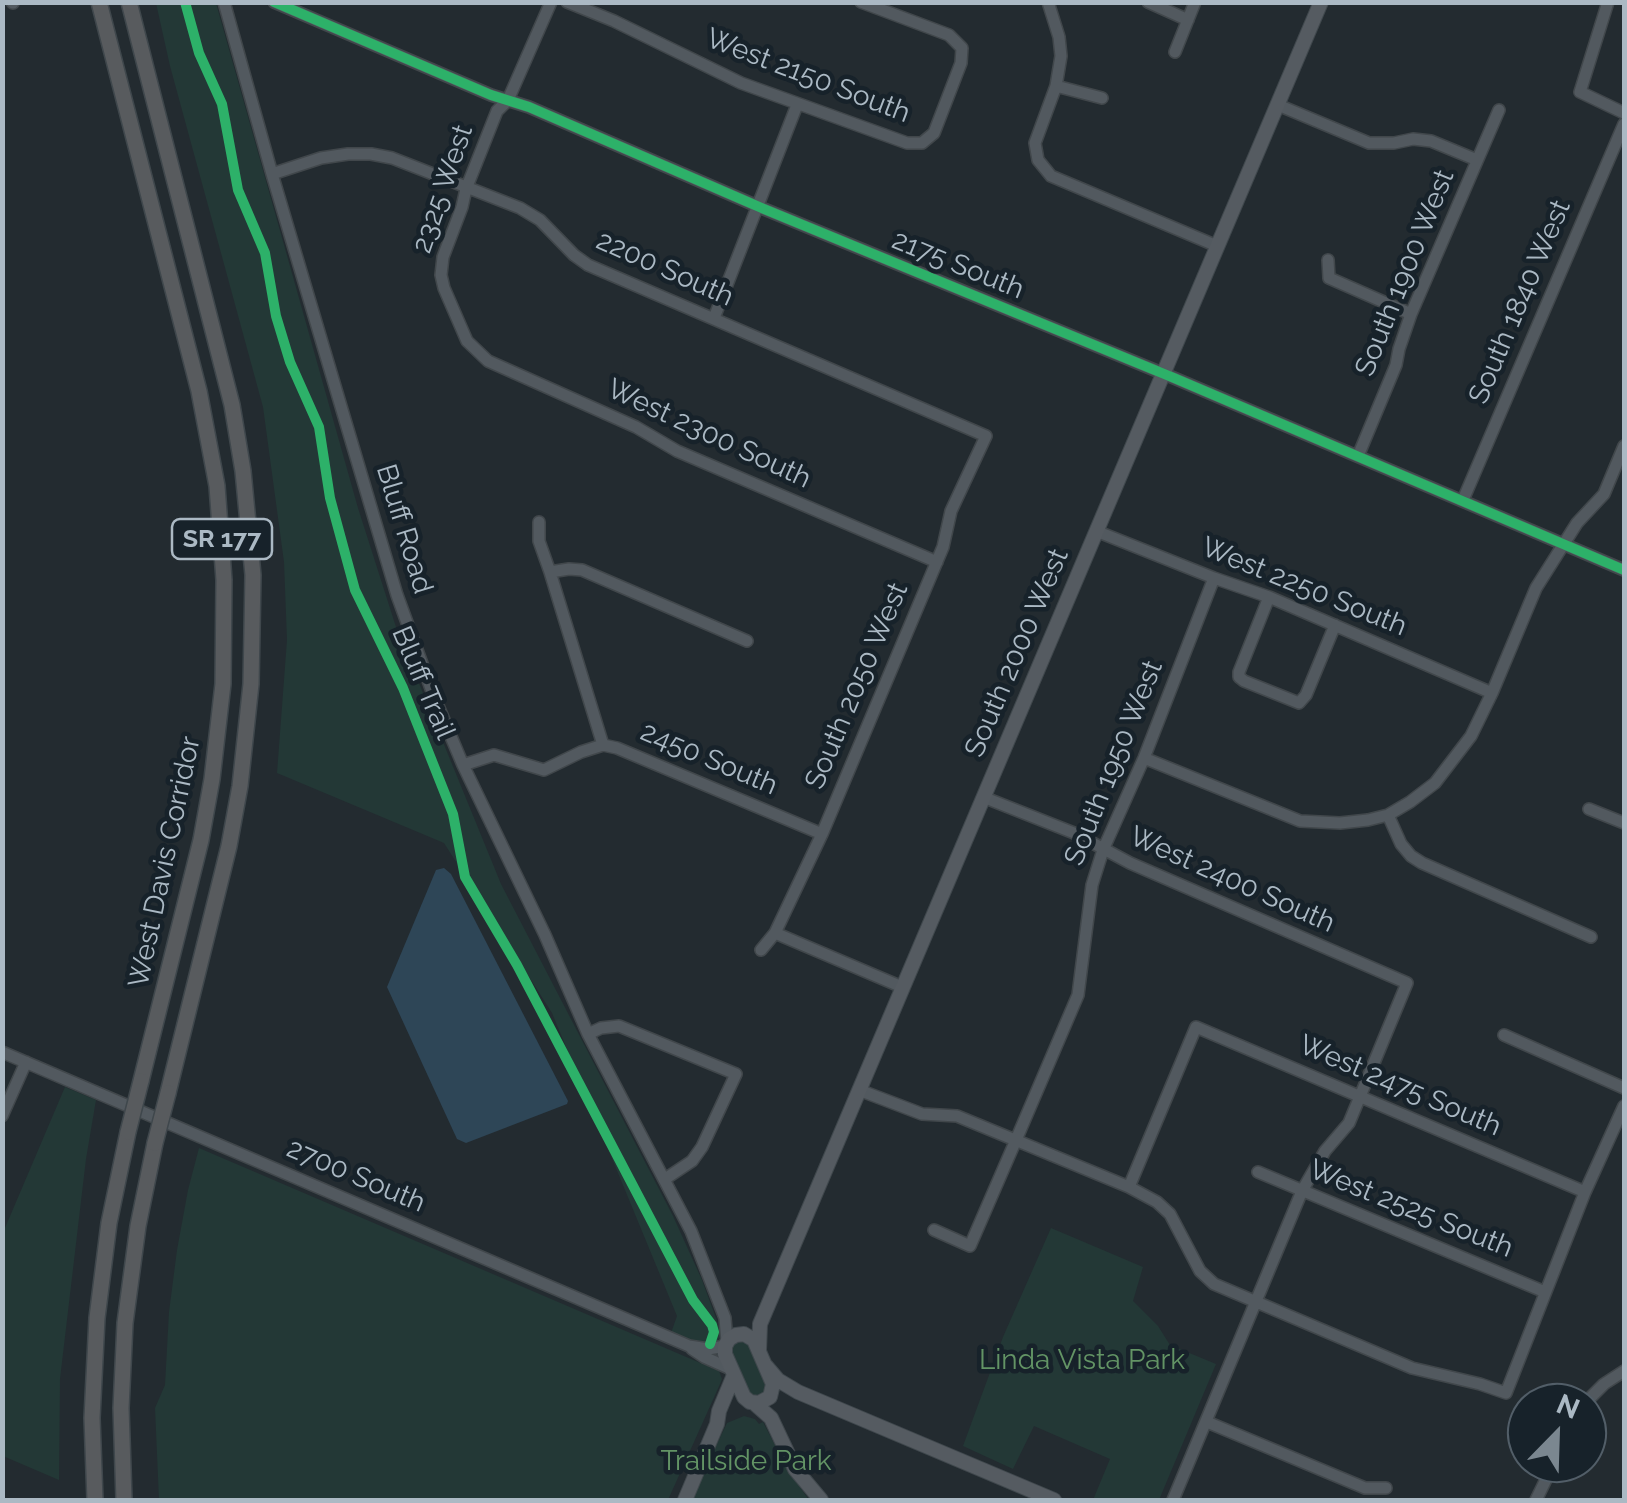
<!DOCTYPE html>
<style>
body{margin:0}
#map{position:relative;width:1627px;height:1503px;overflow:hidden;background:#232b30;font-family:Raleway,sans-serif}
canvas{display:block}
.frame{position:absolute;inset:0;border:5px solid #abb9c4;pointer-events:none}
.north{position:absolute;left:1507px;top:1383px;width:100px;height:100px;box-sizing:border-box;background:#17222a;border:2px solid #525e68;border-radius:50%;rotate:23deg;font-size:28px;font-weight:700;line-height:40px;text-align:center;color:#abb9c4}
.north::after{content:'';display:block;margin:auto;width:35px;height:45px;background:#7b8790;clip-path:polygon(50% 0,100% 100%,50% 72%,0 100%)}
</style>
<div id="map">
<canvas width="1627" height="1503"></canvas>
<div class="frame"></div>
<div class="north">N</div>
</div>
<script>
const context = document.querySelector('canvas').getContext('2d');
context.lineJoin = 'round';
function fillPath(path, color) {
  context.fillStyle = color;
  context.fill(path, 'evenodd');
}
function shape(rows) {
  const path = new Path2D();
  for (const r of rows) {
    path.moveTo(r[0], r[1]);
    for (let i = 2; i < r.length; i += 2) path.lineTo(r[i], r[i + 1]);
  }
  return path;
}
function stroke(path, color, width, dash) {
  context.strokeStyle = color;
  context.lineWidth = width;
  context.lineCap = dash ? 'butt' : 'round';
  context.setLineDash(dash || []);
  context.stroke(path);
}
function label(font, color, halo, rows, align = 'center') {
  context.font = font + ' Raleway,sans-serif';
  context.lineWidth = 9;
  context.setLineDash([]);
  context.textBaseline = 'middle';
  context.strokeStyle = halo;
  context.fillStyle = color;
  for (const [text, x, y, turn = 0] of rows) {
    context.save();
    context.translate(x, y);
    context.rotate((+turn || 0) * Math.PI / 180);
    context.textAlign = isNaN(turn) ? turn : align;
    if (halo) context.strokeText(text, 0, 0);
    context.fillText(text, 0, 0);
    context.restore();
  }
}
fillPath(shape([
 [156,3,216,3,358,508,396,627,501,884,673,1216,702,1280,720,1329,720,1336,717,1343,703,1345,671,1333,677,1316,552,1013,444,843,277,773,287,640,284,562,263,407,170,66],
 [65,1087,96,1100,86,1159,60,1379,59,1480,3,1456,2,1235],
 [199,1148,719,1371,722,1379,720,1384,668,1500,159,1500,155,1408,165,1385,169,1312,177,1250,188,1190],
 [1051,1228,1143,1267,1133,1301,1158,1326,1170,1345,1216,1364,1159,1500,1093,1500,1110,1459,1034,1426,1013,1469,963,1446,1003,1337],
 [738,1341,749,1344,767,1383,764,1395,751,1397,731,1354,732,1344],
 [744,1416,755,1419,759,1424,763,1422,789,1472,809,1500,690,1500,727,1423]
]), '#233836');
fillPath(shape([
 [444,868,451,874,568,1101,567,1104,466,1143,457,1139,387,987,436,870]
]), '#2e4657');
const minor = shape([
 [12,2,13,3],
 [224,2,272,174,397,595,433,694,463,765,545,935,588,1034,691,1231,725,1318,727,1342],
 [274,2,491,95,529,107,764,209,1174,378,1624,570],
 [551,2,508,100,497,111,466,189,462,207,443,257,441,275,444,288,467,341,488,361,636,427,677,451,937,562],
 [567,2,614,21,741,83,907,143,922,143,934,133,961,63,962,48,949,35,861,2],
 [1048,2,1059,37,1061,56,1056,86,1035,143,1038,160,1051,176,1217,246],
 [1148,2,1188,20],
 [1608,2,1580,92,1624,113],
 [1175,52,1195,2],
 [1056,86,1102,98],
 [1278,105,1369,143,1394,143,1413,139,1431,141,1477,160],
 [272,174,321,158,348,154,371,154,392,158,520,208,540,220,574,255,588,265,986,436,951,511,943,547,822,834,775,933,761,950],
 [1328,260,1329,278,1411,314],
 [714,318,797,105],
 [1358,456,1396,365,1399,349,1411,314,1499,110],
 [1463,500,1624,124],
 [539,522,539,541,550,572,603,745],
 [1096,531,1214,578,1269,597,1492,693],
 [550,572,569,569,582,570,747,641],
 [1269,597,1239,672,1239,677,1244,681,1299,703,1306,695,1335,625],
 [1144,758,1300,821,1340,823,1368,820,1388,815,1410,802,1435,783,1471,736,1492,693,1536,588,1577,523,1604,494,1624,446],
 [463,765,494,755,544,770,581,752,603,745,617,748,822,834],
 [983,797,1074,833,1130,863,1407,983,1349,1123,1325,1151,1302,1191,1173,1500],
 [1589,809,1624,823],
 [1388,815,1401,844,1411,856,1422,863,1591,937],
 [775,933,902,987],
 [588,1034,601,1028,619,1026,736,1074,702,1147,692,1161,665,1179],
 [1504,1035,1624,1088],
 [2,1052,689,1346,708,1349,725,1346],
 [859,1090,922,1114,957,1116,1129,1187,1157,1202,1170,1214,1200,1271,1214,1284,1412,1368,1480,1384,1506,1393,1585,1192,1624,1106],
 [2,1116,26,1062],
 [1258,1172,1545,1292],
 [1129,1187,1196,1027,1585,1192],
 [934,1230,970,1246,1019,1133,1078,995,1092,885,1103,850,1144,758,1214,578],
 [692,1349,704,1357,731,1369],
 [1585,1403,1604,1384,1624,1371],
 [1207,1422,1365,1488,1386,1488],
 [1536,1500,1554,1463]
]);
const major = shape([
 [744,1334,754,1340,773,1384,770,1397,759,1403,750,1402,744,1397,725,1354,725,1346,729,1339,736,1335,744,1334],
 [759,1351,760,1324,1321,2],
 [766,1366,778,1380,798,1392,1054,1500],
 [754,1403,771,1418,795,1469,821,1500],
 [685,1500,717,1424,719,1411,734,1375]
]);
const highway = shape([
 [99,2,199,391,217,486,224,580,223,684,212,779,201,840,141,1081],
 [129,2,232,405,243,471,253,575,251,684,240,786,229,846,168,1093],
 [95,1500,92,1418,97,1318,109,1223,128,1132],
 [124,1500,121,1408,125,1323,138,1226,155,1143]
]);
stroke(minor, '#41474b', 14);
stroke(major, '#40484d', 16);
stroke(highway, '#3f474c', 18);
stroke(minor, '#52595f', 11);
stroke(major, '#555b61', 14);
stroke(highway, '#585b5e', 15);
const highwayBridge = shape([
 [128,1132,141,1081],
 [155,1143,168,1093]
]);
stroke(highwayBridge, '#3f474c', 18, []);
stroke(highwayBridge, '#585b5e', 15);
stroke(shape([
 [185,2,199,53,222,104,238,190,265,253,276,316,290,362,319,427,330,498,355,590,403,688,453,814,465,877,517,965,693,1300,712,1325,714,1332,710,1344],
 [274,2,491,95,529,107,764,209,1174,378,1624,570]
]), '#2db169', 10);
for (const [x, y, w] of [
 [222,539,100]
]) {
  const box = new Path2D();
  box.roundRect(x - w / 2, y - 20, w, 40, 8);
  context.fillStyle = '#17222a';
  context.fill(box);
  stroke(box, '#abb9c4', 2.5);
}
label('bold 25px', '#abb9c4', null, [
 ["SR 177",222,539]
]);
label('28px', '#abb9c4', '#17222a', [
 ["West 2150 South",808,76,21],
 ["2325 West",443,189,-71],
 ["2175 South",958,265,22],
 ["2200 South",665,269,24],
 ["South 1900 West",1405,273,-68],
 ["South 1840 West",1520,302,-67],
 ["West 2300 South",709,434,25],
 ["Bluff Road",404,529,73],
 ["West 2250 South",1304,587,22],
 ["South 2000 West",1017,653,-67],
 ["Bluff Trail",423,683,67],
 ["South 2050 West",857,686,-67],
 ["2450 South",709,759,23],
 ["South 1950 West",1114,763,-68],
 ["West Davis Corridor",165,862,-78],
 ["West 2400 South",1232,880,24],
 ["West 2475 South",1400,1086,23],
 ["2700 South",356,1176,23],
 ["West 2525 South",1411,1209,22]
]);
label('28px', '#639465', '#17222a', [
 ["Linda Vista Park",1082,1361],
 ["Trailside Park",746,1462]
]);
</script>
